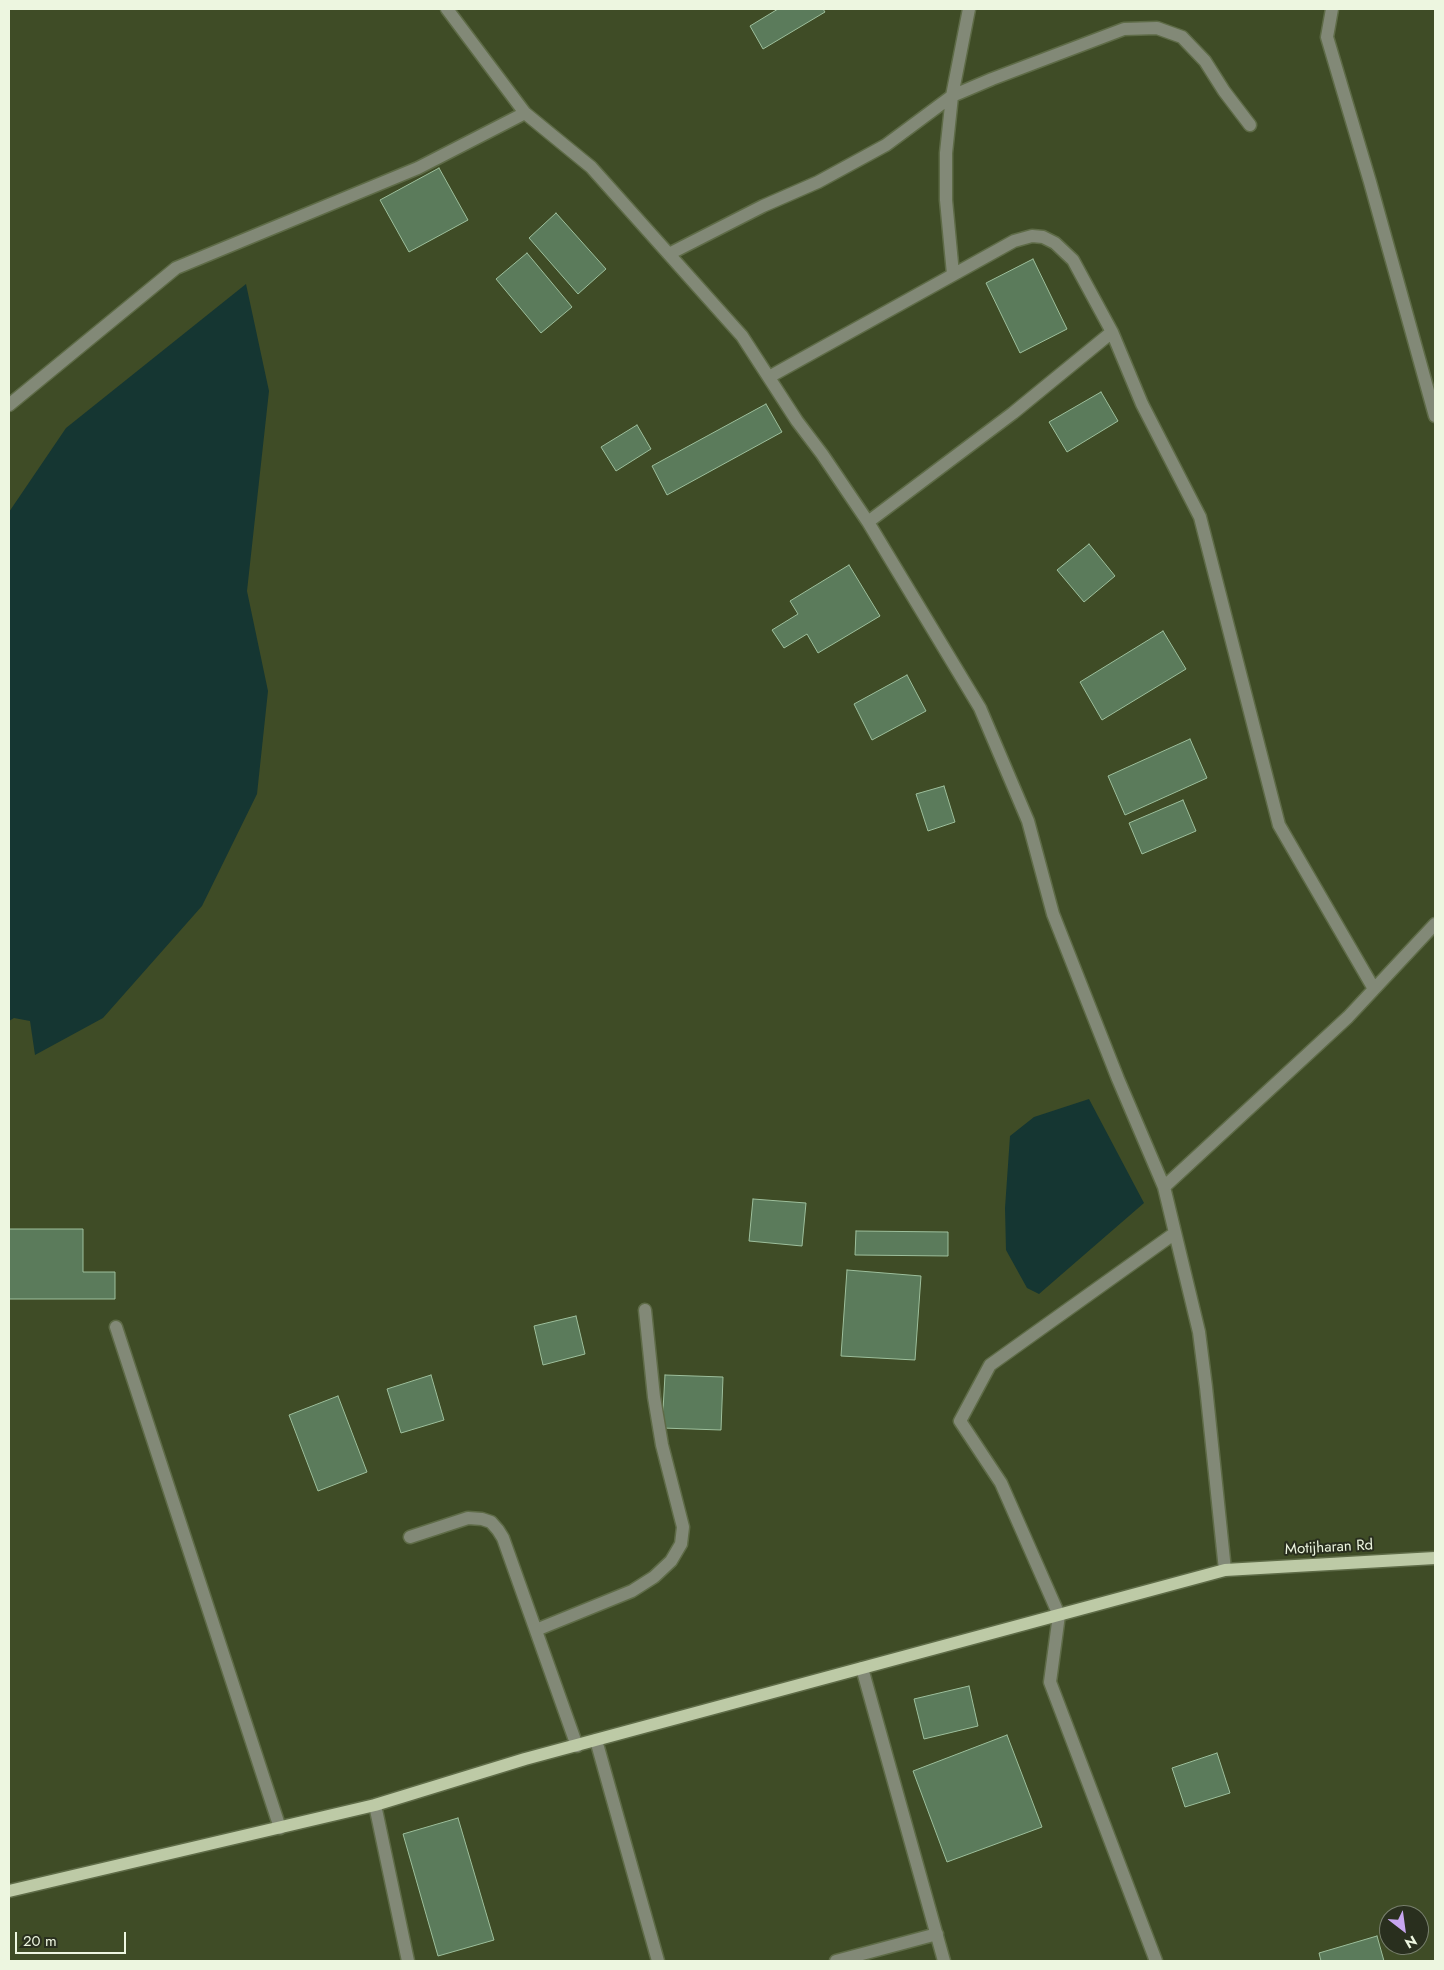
<!DOCTYPE html>
<style>
body{margin:0}
#map{position:relative;width:1444px;height:1970px;overflow:hidden;background:#3f4c26;font-family:Jost,sans-serif}
canvas{display:block}
.frame{position:absolute;inset:0;border:10px solid #edf6e0;pointer-events:none}
.north{position:absolute;left:1379px;top:1905px;width:50px;height:50px;box-sizing:border-box;background:#292f1e;border:1px solid #777f6c;border-radius:50%;rotate:150deg;font-size:14px;font-weight:700;line-height:20px;text-align:center;color:#edf6e0}
.north::after{content:'';display:block;margin:auto;width:18px;height:22px;background:#c7a6ef;clip-path:polygon(50% 0,100% 100%,50% 72%,0 100%)}
.scale{position:absolute;left:15px;top:1932px;width:111px;height:22px;box-sizing:border-box;border:2px solid #edf6e0;border-top:0;padding-left:6px;font-size:15px;line-height:18px;white-space:nowrap;color:#edf6e0;-webkit-text-stroke:4px #292f1e;paint-order:stroke}
</style>
<div id="map">
<canvas width="1444" height="1970"></canvas>
<div class="frame"></div>
<div class="north">N</div>
<div class="scale">20 m</div>
</div>
<script>
const context = document.querySelector('canvas').getContext('2d');
context.lineJoin = 'round';
function fillPath(path, color) {
  context.fillStyle = color;
  context.fill(path, 'evenodd');
}
function shape(rows) {
  const path = new Path2D();
  for (const r of rows) {
    path.moveTo(r[0], r[1]);
    for (let i = 2; i < r.length; i += 2) path.lineTo(r[i], r[i + 1]);
  }
  return path;
}
function stroke(path, color, width, dash) {
  context.strokeStyle = color;
  context.lineWidth = width;
  context.lineCap = dash ? 'butt' : 'round';
  context.setLineDash(dash || []);
  context.stroke(path);
}
function label(font, color, halo, rows, align = 'center') {
  context.font = font + ' Jost,sans-serif';
  context.lineWidth = 4;
  context.setLineDash([]);
  context.textBaseline = 'middle';
  context.strokeStyle = halo;
  context.fillStyle = color;
  for (const [text, x, y, turn = 0] of rows) {
    context.save();
    context.translate(x, y);
    context.rotate((+turn || 0) * Math.PI / 180);
    context.textAlign = isNaN(turn) ? turn : align;
    if (halo) context.strokeText(text, 0, 0);
    context.fillText(text, 0, 0);
    context.restore();
  }
}
fillPath(shape([
 [246,284,269,391,247,591,268,691,257,794,202,906,103,1018,35,1055,30,1021,14,1018,9,1021,9,512,66,428],
 [1089,1099,1144,1203,1039,1294,1027,1288,1006,1250,1005,1208,1010,1136,1034,1117]
]), '#153632');
const building = shape([
 [778,9,823,9,825,12,763,49,750,26,778,9],
 [439,168,468,220,409,252,380,200,439,168],
 [556,213,606,269,578,294,529,238,556,213],
 [527,253,572,307,541,333,496,279,527,253],
 [1033,259,1067,329,1020,353,986,283,1033,259],
 [1101,392,1118,421,1067,452,1049,422,1101,392],
 [766,404,782,432,667,495,652,466,766,404],
 [637,425,651,449,616,471,601,447,637,425],
 [1089,544,1115,576,1084,602,1057,570,1089,544],
 [849,565,880,616,818,653,807,634,784,648,772,630,798,614,790,601,849,565],
 [1163,631,1186,669,1102,720,1080,682,1163,631],
 [907,675,926,711,872,740,854,704,907,675],
 [1190,739,1207,778,1125,815,1108,776,1190,739],
 [944,786,955,822,928,831,916,794,944,786],
 [1183,800,1196,831,1142,854,1129,823,1183,800],
 [753,1199,806,1203,802,1246,749,1241,753,1199],
 [9,1229,83,1229,83,1272,115,1272,115,1299,9,1299,9,1229],
 [856,1231,948,1232,948,1256,855,1255,856,1231],
 [847,1270,921,1276,915,1360,841,1356,847,1270],
 [576,1316,585,1354,543,1365,534,1326,576,1316],
 [431,1375,444,1420,401,1433,387,1389,431,1375],
 [665,1375,723,1377,721,1430,662,1428,665,1375],
 [338,1396,367,1472,318,1491,289,1415,338,1396],
 [969,1686,978,1726,924,1739,914,1699,969,1686],
 [1007,1735,1042,1827,947,1862,913,1771,1007,1735],
 [1217,1753,1230,1793,1185,1807,1172,1768,1217,1753],
 [458,1818,494,1940,438,1956,403,1834,458,1818],
 [1377,1936,1384,1961,1321,1961,1319,1953,1377,1936]
]);
fillPath(building, '#5b7b5b');
stroke(building, '#9dbf9c', 1);
const minor = shape([
 [447,9,525,113,591,167,742,336,797,421,822,454,868,522,980,708,1028,821,1053,914,1118,1079,1164,1187,1199,1332,1206,1387,1225,1570],
 [1332,9,1327,37,1370,182,1435,416],
 [669,254,763,206,818,182,886,145,952,96,992,79,1124,29,1157,28,1182,37,1205,61,1224,91,1250,125],
 [953,274,946,200,946,153,952,96,969,9],
 [769,377,1014,241,1032,236,1043,237,1055,243,1073,260,1112,332,1142,404,1200,517,1279,825,1374,989],
 [9,405,176,268,418,168,525,113],
 [868,522,1013,413,1112,332],
 [1164,1187,1348,1017,1435,924],
 [116,1327,280,1828],
 [410,1537,468,1518,482,1519,491,1522,498,1530,503,1538,577,1746],
 [536,1630,632,1591,654,1577,671,1561,681,1544,683,1527,662,1445,654,1397,645,1310],
 [862,1668,944,1961],
 [596,1740,658,1961],
 [375,1805,408,1961],
 [836,1961,937,1934],
 [1156,1961,1050,1682,1059,1615,1001,1483,960,1421,990,1365,1175,1233]
]);
const major = shape([
 [9,1891,375,1805,525,1759,1225,1570,1435,1558]
]);
stroke(minor, '#5e6b47', 15);
stroke(major, '#5e6b47', 15);
stroke(minor, '#828977', 12);
stroke(major, '#bdcaa6', 12);
label('15px', '#edf6e0', '#292f1e', [
 ["Motijharan Rd",1329,1548,-3]
]);
</script>
